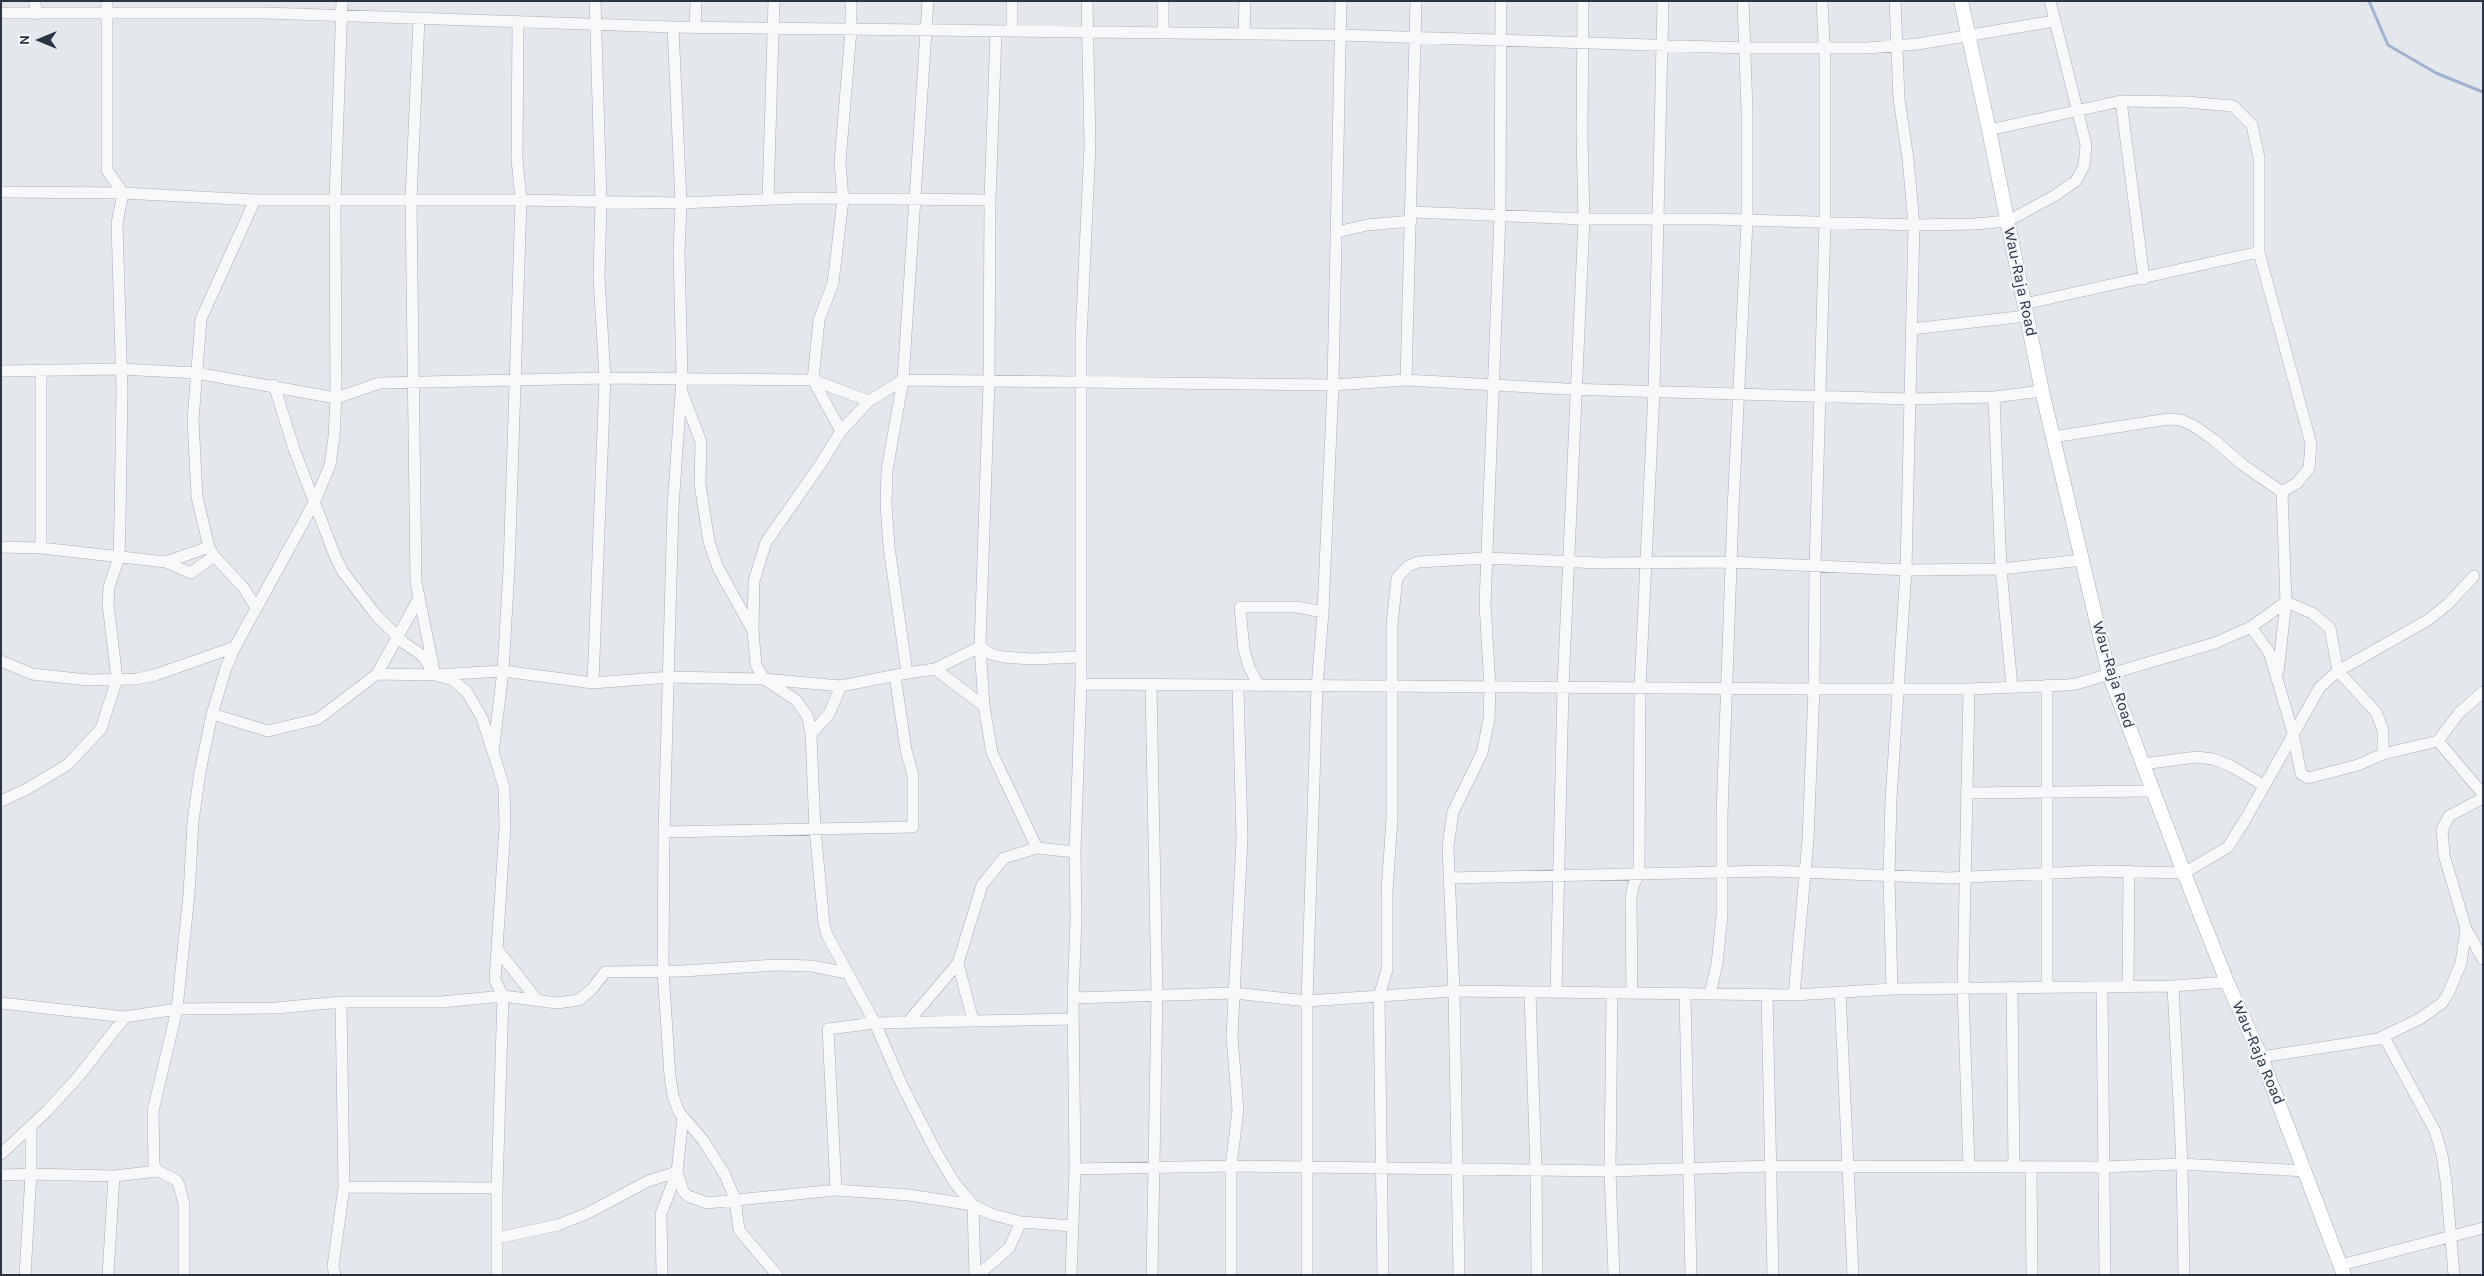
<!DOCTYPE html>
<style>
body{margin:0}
#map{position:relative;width:2484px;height:1276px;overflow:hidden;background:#e4e7ec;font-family:Karla,sans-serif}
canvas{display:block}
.frame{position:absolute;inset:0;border:2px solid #2b3445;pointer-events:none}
.north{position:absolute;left:15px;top:15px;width:50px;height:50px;-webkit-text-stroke:4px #f4f6f9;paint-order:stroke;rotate:270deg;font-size:14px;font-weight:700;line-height:20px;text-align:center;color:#2b3445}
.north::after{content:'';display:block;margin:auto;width:18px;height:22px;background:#2b3445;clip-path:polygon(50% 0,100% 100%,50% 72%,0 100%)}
</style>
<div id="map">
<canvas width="2484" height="1276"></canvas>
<div class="frame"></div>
<div class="north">N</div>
</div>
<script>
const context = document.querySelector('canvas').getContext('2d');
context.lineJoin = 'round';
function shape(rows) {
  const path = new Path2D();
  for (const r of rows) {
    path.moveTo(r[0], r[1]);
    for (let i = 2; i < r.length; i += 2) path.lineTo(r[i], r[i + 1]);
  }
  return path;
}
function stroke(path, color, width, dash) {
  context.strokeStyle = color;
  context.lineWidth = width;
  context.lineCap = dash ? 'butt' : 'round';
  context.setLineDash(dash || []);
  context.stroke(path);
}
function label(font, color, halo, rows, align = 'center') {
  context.font = font + ' Karla,sans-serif';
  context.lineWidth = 4.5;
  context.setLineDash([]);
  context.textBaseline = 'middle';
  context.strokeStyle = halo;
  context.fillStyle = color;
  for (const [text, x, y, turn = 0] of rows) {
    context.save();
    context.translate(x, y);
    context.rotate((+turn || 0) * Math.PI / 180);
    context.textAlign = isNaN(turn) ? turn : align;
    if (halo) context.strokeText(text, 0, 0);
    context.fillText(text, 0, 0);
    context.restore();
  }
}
stroke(shape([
 [2369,1,2388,45,2436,73,2483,92]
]), '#9fb4cc', 3);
const minor = shape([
 [35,1,36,14],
 [1012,1,1012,32],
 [1163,1,1163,33],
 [1,13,265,13,673,27,1340,35,1745,48,1867,48,1918,44,2054,21],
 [419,19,411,200,416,582,435,675],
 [673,27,681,203,679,252,682,378,673,507,664,832,663,971,670,1076,673,1096,679,1112,703,1140,725,1175,735,1199,739,1230,777,1275],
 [695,28,696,1],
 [996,32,990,200,989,382,980,647,984,706,992,753,1037,848],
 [1244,34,1245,1],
 [2121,101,2144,279],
 [1989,130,2121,101,2186,102,2233,106,2252,125,2259,158,2259,252,2311,444,2309,468,2297,483,2282,492],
 [1,192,123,193,255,200,521,200,681,203,800,198,990,200],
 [768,199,774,1],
 [255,200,201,319,193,420,197,497,209,547,214,556,244,588,256,608],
 [1412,212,1584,219,1712,219,1914,225,1975,224,2008,221,2054,196,2076,181,2084,166,2086,145,2050,1],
 [1337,232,1367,225,1411,221],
 [2024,304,2259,252],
 [1911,329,2027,316],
 [1,371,121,369,196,373,336,398,380,383,605,378,813,380,869,401,903,380,1333,385,1406,380,1566,389,1909,399,1994,397,2042,391],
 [1406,380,1416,1],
 [274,385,294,449,335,556,343,572,376,615,404,643,422,655,435,675,453,680,467,692,482,718,492,749],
 [682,392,701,442,700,484,709,542,718,568,752,629],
 [1994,397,2001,569,2012,687],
 [869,401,841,431,820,465,766,542,754,581,753,631,756,665,764,679,796,700,808,717,811,734,815,829,824,924,827,935,875,1023,901,1083,935,1150,954,1182,973,1205,991,1214,1021,1222,1072,1226],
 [841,431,813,380,819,320,833,283,843,200,840,162,851,30,851,1],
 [2053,437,2168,419,2181,420,2194,426,2214,440,2243,465,2282,492],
 [1,547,41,548,166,562,191,573,214,556],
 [41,548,41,372],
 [166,562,209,547],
 [2251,627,2269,652,2293,733,2301,774,2308,778,2358,765,2383,754,2438,741,2459,713,2483,692],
 [980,647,991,654,1003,657,1031,659,1080,657],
 [1,661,32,674,88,680,136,679,155,675,235,647,315,501,330,465,334,437,336,398,335,200,342,1],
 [935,669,984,706],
 [2278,672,2286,602,2282,492],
 [907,673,935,669,980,647],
 [377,674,418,600],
 [593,683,605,378,599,278,601,201,595,1],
 [1081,684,1814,689,1969,689,2067,685,2076,684,2215,643,2251,627,2286,602,2312,613,2330,628,2338,671,2376,712,2383,730,2383,754],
 [1151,686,1157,995,1152,1275],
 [1259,686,1249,667,1244,650,1240,607,1297,607,1323,612],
 [1969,689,1963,988,1969,1167],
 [212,714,268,731,318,719,377,674,435,675,503,671,593,683,670,677,764,679,841,686,907,673,889,547,886,504,887,470,903,380,928,1],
 [811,734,829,714,841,686],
 [2438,741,2483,794],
 [2142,764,2197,757,2213,759,2231,766,2263,785],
 [1966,793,2153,791],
 [2483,798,2449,816,2442,830,2444,855,2466,929,2483,959],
 [1,801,27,789,67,765,101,729,117,679,108,604,109,587,119,557,120,520,122,390,117,223,123,193,107,170,107,1],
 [664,832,913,827,913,775,906,750,895,676],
 [1449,878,1772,871,1948,878,2099,871,2184,873,2228,847,2245,820,2320,687,2338,671,2428,620,2448,604,2474,576],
 [497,949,537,1000],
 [958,963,973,1021],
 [2047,986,2047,685],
 [2173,986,2182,1164,2184,1275],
 [2012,987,2014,1167],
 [2102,987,2105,1275],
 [2128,987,2129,871],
 [1892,989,1889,877,1891,799,1906,570,1914,225,1908,159,1899,99,1895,1],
 [1556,992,1563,688,1584,219,1582,135,1583,1],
 [1840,992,1853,1275],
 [1530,993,1536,1169,1537,1275],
 [1612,993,1610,1171,1614,1275],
 [1685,993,1691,1275],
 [1632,994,1631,899,1633,886,1639,874,1640,688,1654,391,1663,1],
 [1710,994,1717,964,1722,915,1722,815,1733,510,1747,221,1747,110,1743,1],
 [1767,994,1773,1275],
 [1794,995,1808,840,1814,689,1815,566,1825,221,1825,60,1822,1],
 [1073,998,1234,993,1307,1001,1454,991,1794,995,1892,989,2173,986,2227,982],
 [1,1003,125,1017,177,1009,276,1008,341,1002,441,1002,503,996,557,1003,579,1000,592,989,605,972,683,971,776,965,812,966,846,973],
 [908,1022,958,963,982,885,1004,858,1037,848,1075,852],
 [2384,1037,2435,1131,2442,1155,2446,1181,2454,1275],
 [2261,1057,2378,1039,2421,1018,2442,1003,2448,994,2461,963,2466,929],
 [1,1154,47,1111,78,1077,125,1017],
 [2031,1167,2032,1275],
 [1075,1169,1231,1166,1610,1171,1771,1166,2102,1167,2182,1164,2305,1171],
 [677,1172,683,1191,688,1196,707,1203,836,1190,828,1029,875,1023,1073,1019],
 [1,1175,31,1174,114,1176,158,1171],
 [344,1187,497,1188],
 [836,1190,909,1195,973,1205,975,1275],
 [497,1238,558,1225,588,1213,648,1181,677,1172],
 [2341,1265,2483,1228],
 [25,1275,31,1174,31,1127],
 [108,1275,114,1176],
 [184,1275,184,1204,179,1185,176,1180,158,1171,154,1165,153,1111,177,1009,189,894,193,821,200,772,212,714,226,668,235,647],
 [335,1275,333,1266,344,1187,341,1002],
 [497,1275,497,1188,503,996,495,980,505,827,504,787,493,752,503,671,509,569,521,200,517,159,518,23],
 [662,1275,661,1214,677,1172,683,1117],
 [978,1275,1009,1248,1021,1222],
 [1071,1275,1075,1169,1073,998,1076,919,1075,852,1081,684,1081,338,1090,145,1087,1],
 [1231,1275,1231,1166,1238,1110,1232,1037,1242,838,1238,687],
 [1307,1275,1307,1001,1317,687,1323,612,1333,385,1341,1],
 [1383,1275,1379,996,1387,970,1387,891,1392,819,1392,624,1397,578,1408,566,1418,562,1486,558,1600,563,1731,562,1906,570,2001,569,2082,560],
 [1459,1275,1454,991,1448,846,1453,812,1482,753,1489,719,1490,687,1485,604,1500,215,1501,1]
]);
const major = shape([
 [1961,1,1989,130,2042,391,2109,674,2184,873,2227,982,2261,1057,2344,1275]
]);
stroke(minor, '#a9aeb7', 12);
stroke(major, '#a3abb8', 15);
stroke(minor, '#f7f8fa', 11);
stroke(major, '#fff', 14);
label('16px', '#2b3445', '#f4f6f9', [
 ["Wau-Raja Road",2020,282,78],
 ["Wau-Raja Road",2113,675,73],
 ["Wau-Raja Road",2258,1053,67]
]);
</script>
